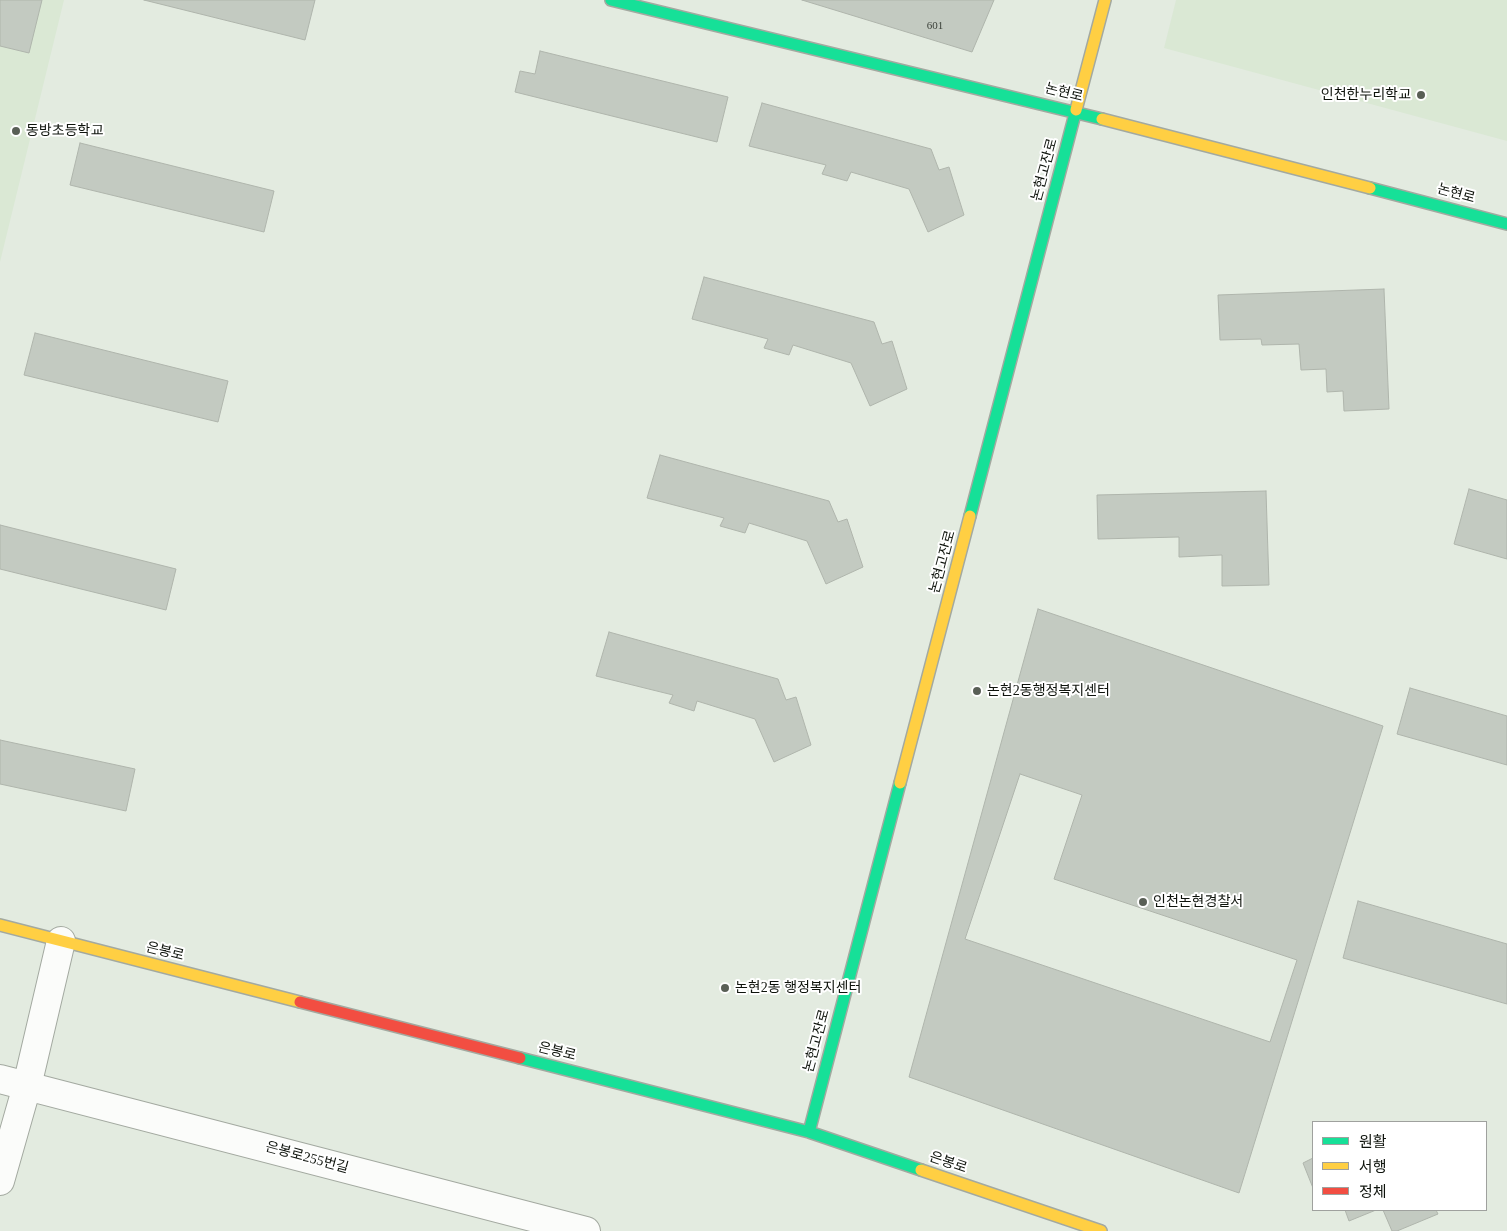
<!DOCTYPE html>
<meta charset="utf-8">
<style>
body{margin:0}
#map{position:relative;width:1507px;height:1231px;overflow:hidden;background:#e3ebe0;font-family:"Times New Roman","Noto Sans KR",serif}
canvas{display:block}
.legend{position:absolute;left:1312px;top:1121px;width:175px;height:90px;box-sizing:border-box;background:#fff;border:1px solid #9fa19e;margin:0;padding:6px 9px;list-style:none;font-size:15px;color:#0e130c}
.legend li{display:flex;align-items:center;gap:10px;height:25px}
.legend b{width:25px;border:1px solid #9fa19e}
</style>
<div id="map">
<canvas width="1507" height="1231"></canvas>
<ul class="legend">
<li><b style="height:6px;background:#16e098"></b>원활</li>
<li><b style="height:6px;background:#ffcf43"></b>서행</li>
<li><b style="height:6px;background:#f24e42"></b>정체</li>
</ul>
</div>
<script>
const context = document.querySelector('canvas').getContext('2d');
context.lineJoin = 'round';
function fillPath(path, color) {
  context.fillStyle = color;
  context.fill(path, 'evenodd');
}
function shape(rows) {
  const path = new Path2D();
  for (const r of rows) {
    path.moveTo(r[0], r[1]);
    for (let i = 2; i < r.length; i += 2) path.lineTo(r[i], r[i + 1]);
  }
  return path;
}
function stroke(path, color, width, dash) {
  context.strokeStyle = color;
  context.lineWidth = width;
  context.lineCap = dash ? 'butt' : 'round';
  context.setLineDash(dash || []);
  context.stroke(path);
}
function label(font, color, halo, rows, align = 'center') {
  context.font = font + ' "Times New Roman","Noto Sans KR",serif';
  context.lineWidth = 4;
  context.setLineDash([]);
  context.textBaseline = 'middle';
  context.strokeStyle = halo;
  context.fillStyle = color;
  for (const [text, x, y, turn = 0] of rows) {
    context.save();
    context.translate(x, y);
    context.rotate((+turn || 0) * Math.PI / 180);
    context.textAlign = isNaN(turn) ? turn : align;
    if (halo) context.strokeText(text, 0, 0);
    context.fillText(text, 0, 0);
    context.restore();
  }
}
fillPath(shape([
 [0,0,64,0,0,262],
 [1176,0,1507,0,1507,141,1164,48]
]), '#dae8d4');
const building = shape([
 [0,0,42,0,29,53,0,46,0,0],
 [144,0,315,0,305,40,144,0],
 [802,0,994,0,972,52,802,0],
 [540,51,728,97,717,142,515,92,520,71,535,74,540,51],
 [762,103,931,149,939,170,949,167,964,215,928,232,909,189,851,172,847,181,822,174,826,165,749,146,762,103],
 [80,143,274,191,264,232,70,185,80,143],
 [704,277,874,322,882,344,892,341,907,389,870,406,851,363,793,345,789,355,764,348,768,339,692,319,704,277],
 [1384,289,1389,409,1344,411,1343,391,1327,392,1326,369,1301,370,1299,344,1262,345,1261,339,1220,340,1218,295,1384,289],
 [35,333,228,381,218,422,24,375,35,333],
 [660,455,829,501,838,522,847,519,863,567,826,584,807,541,749,523,745,533,720,526,724,518,647,498,660,455],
 [1469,489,1507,500,1507,559,1454,544,1469,489],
 [1266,491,1269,585,1222,586,1222,555,1179,557,1179,537,1098,539,1097,495,1266,491],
 [0,525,176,569,166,610,0,569,0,525],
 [1038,609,1383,726,1239,1193,909,1077,1038,609],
 [609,632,778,679,786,700,796,697,811,745,774,762,755,719,697,701,694,711,669,703,673,695,596,676,609,632],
 [1410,688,1507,716,1507,765,1397,734,1410,688],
 [0,740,135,769,126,811,0,784,0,740],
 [1020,774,1082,795,1054,879,1297,960,1270,1042,965,939,1020,774],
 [1358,901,1507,944,1507,1004,1343,958,1358,901],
 [1313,1158,1313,1188,1303,1163,1313,1158],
 [1345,1210,1376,1210,1349,1221,1345,1210],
 [1383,1210,1436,1210,1438,1214,1397,1231,1392,1231,1383,1210]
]);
fillPath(building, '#c3cac1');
stroke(building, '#afb5ac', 1);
const street = shape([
 [0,1079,586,1231],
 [0,1181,27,1086,61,941]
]);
const fast = shape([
 [611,0,1102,119],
 [1370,188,1507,224],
 [970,516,1076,110],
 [520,1058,809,1132,921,1170],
 [809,1132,900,783]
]);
const slow = shape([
 [1076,110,1105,0],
 [1102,119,1370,188],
 [900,783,970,516],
 [0,925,300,1002],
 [921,1170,1101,1231]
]);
const jam = shape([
 [300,1002,520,1058]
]);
stroke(street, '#a3a9a0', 30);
stroke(fast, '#a3a9a0', 14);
stroke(slow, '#a3a9a0', 14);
stroke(jam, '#a3a9a0', 14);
stroke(street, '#fbfcfa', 28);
stroke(fast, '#16e098', 11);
stroke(slow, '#ffcf43', 11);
stroke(jam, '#f24e42', 11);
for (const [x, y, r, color] of [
 [1421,95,5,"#595f56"],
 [16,131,5,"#595f56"],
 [977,691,5,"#595f56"],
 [1143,902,5,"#595f56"],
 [725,988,5,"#595f56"]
]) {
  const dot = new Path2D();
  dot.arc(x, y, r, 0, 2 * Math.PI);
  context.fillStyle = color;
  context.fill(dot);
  stroke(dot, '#fff', 2);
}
label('11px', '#3b4139', null, [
 ["601",935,26]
]);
label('14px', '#0e130c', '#fff', [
 ["논현로",1064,93,14],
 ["논현고잔로",1045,170,-75],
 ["논현로",1456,194,15],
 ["논현고잔로",943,562,-75],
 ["은봉로",165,952,14],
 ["논현고잔로",817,1041,-75],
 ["은봉로",557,1052,14],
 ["은봉로255번길",307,1158,15],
 ["은봉로",948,1163,19]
]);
label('14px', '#0e130c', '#fff', [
 ["인천한누리학교",1411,95,"right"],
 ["동방초등학교",26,131],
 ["논현2동행정복지센터",987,691],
 ["인천논현경찰서",1153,902],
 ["논현2동 행정복지센터",735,988]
], 'left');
</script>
